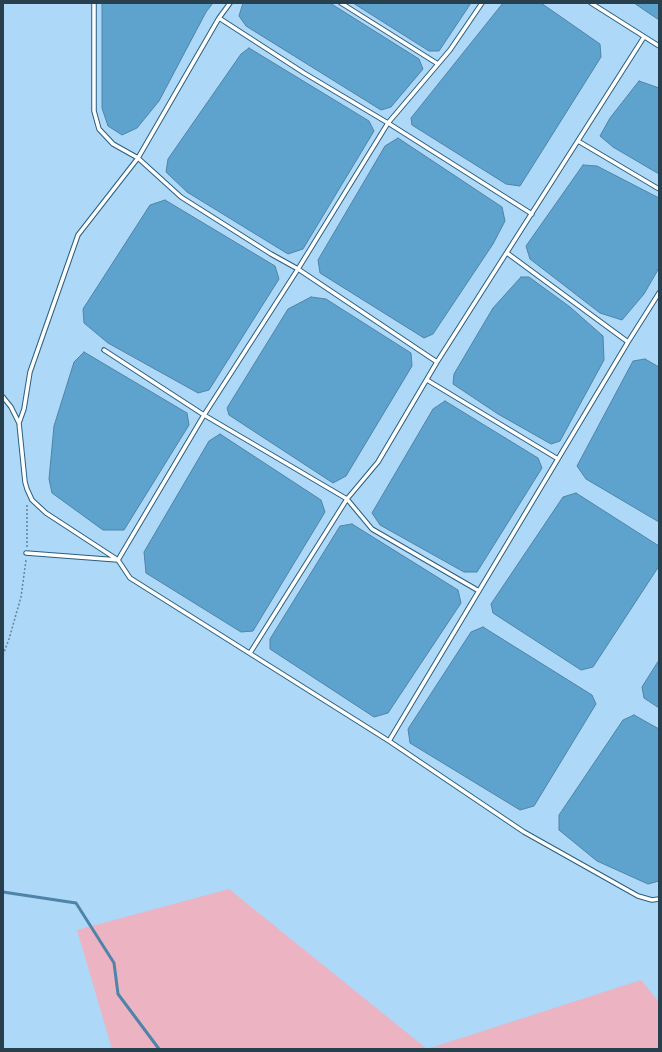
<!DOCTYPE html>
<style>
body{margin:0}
#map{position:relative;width:662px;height:1052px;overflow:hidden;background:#add8f7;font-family:"Golos Text",sans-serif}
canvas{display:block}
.frame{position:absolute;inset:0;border:4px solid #283f4e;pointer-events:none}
</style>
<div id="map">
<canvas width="662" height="1052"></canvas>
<div class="frame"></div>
</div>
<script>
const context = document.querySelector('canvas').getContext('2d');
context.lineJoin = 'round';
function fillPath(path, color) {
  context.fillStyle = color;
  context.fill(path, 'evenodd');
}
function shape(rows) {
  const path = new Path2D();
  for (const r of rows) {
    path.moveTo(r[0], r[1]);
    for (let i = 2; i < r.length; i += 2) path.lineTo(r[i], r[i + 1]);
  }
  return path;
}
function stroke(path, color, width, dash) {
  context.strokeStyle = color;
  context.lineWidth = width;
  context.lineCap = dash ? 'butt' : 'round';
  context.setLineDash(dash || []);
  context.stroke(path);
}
fillPath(shape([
 [229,889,427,1049,641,980,659,1002,659,1049,112,1049,77,930]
]), '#ecb3c3');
const water = shape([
 [102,3,213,3,206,12,159,101,137,128,122,135,108,126,102,108,102,3],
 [243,3,330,3,419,59,423,69,391,107,381,110,246,26,239,16,243,3],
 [353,3,471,3,439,51,429,51,353,3],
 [503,3,541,3,600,44,601,57,520,186,506,184,412,125,411,118,503,3],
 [634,3,659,3,659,20,634,3],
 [249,48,369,121,374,131,303,249,288,254,187,192,166,172,168,159,241,54,249,48],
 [639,81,659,88,659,174,613,147,600,136,610,118,639,81],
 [398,138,502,207,505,221,493,244,433,334,424,338,320,273,318,260,385,146,398,138],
 [583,165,597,166,659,198,659,268,644,294,622,320,600,313,530,259,526,246,583,165],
 [165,200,275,266,279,279,209,390,198,393,108,343,84,323,83,309,150,205,165,200],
 [521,277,529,277,570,307,603,336,604,360,560,441,551,444,498,414,453,384,454,374,493,308,521,277],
 [311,297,326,299,411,353,412,366,346,476,333,483,229,415,227,408,288,309,311,297],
 [84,352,187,413,189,425,124,530,103,530,52,493,49,479,54,426,74,362,84,352],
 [645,359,659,367,659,522,586,479,577,466,633,361,645,359],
 [445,401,538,458,542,468,477,572,464,572,380,525,372,513,433,409,445,401],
 [220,434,321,500,325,512,253,631,241,632,146,573,144,552,209,441,220,434],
 [576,493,659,546,659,566,593,667,581,670,493,613,491,604,563,497,576,493],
 [352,524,458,590,461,603,388,713,374,717,270,649,270,639,340,526,352,524],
 [483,627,592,695,596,704,534,806,520,810,410,743,408,729,471,632,483,627],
 [659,660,659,708,644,698,642,687,659,660],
 [634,715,659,729,659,881,648,884,597,861,559,830,559,815,623,720,634,715]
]);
fillPath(water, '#5ea2ce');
stroke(water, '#4e84a8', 1);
stroke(shape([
 [3,892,76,903,114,963,118,994,159,1049]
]), '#4e84a8', 3);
const service = shape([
 [94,3,94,111,99,129,113,144,138,158,181,197,271,254,298,269,437,362],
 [341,3,438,64],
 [591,3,659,46],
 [219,18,304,73,388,123,532,214],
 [578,141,659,189],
 [507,253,628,342],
 [104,350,204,415,347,499,372,529,479,591],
 [427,380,558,459],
 [3,397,11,407,19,423,25,482,27,489,32,500,46,513,118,560,204,415,298,269,388,123,450,50,482,3],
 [19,423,24,409,30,372,78,235,138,158,219,18,230,3],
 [26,553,118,560,130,578,389,741,524,832,638,896,652,900,659,899],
 [250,653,347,499,378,462,437,362,644,37],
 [389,741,628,342,659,293]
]);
stroke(service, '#2a5e80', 5.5);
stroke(shape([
 [27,547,27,504],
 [3,655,9,639,21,597,26,560]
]), '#64849a', 1.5, [2, 2]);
stroke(service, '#fff', 3.5);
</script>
